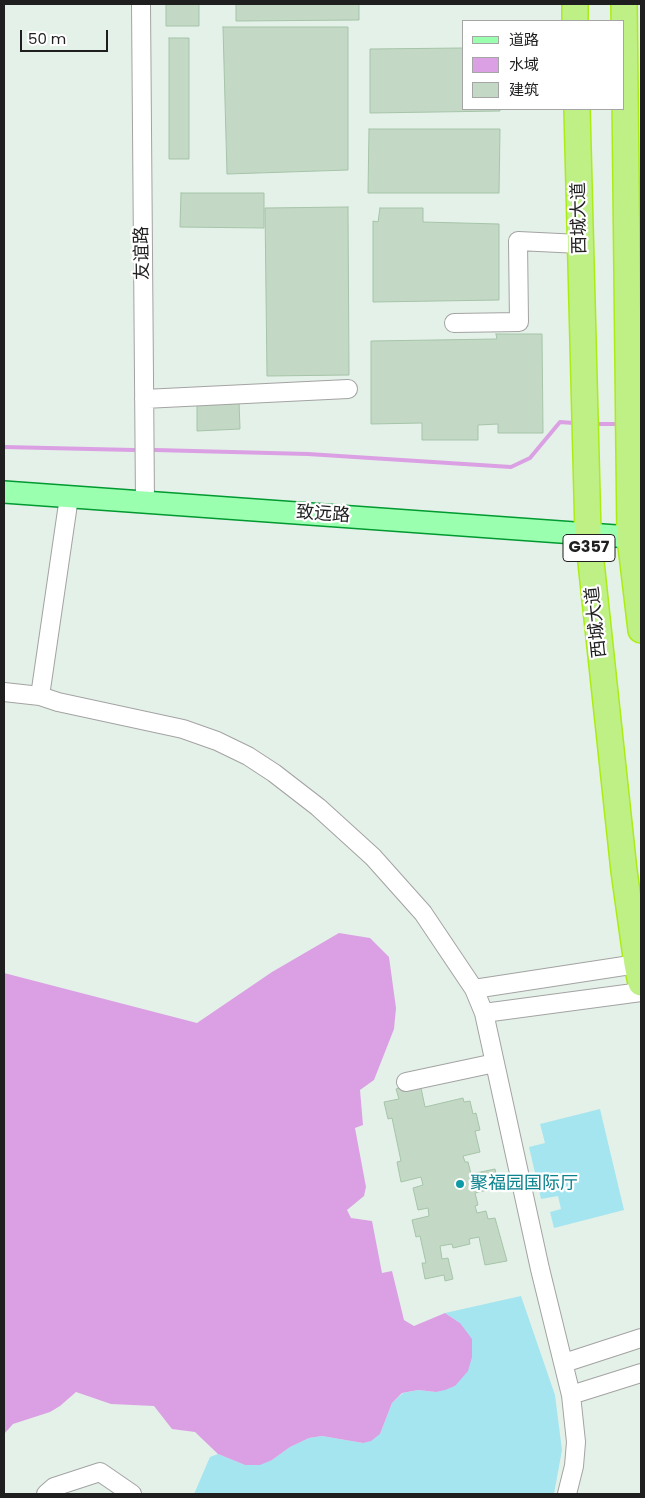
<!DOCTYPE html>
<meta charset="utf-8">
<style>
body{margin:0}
#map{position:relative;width:645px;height:1498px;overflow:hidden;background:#e4f1e8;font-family:Poppins,"Noto Sans SC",sans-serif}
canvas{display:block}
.frame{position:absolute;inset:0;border:5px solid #1f1f1f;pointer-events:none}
.legend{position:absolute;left:462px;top:20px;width:162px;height:90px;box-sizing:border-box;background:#fff;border:1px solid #a5a5a5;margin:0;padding:6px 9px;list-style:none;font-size:15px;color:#1f1f1f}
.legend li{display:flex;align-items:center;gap:10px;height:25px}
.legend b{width:25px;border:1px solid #a5a5a5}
.scale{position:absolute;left:20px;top:30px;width:88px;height:22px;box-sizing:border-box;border:2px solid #1f1f1f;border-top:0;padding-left:6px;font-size:15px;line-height:18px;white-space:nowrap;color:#1f1f1f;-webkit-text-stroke:4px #fff;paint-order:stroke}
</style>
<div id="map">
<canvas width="645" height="1498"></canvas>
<div class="frame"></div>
<ul class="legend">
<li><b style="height:6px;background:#9bffb0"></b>道路</li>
<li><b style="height:14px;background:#daa0e3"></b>水域</li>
<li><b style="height:14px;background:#c4d8c6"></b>建筑</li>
</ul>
<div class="scale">50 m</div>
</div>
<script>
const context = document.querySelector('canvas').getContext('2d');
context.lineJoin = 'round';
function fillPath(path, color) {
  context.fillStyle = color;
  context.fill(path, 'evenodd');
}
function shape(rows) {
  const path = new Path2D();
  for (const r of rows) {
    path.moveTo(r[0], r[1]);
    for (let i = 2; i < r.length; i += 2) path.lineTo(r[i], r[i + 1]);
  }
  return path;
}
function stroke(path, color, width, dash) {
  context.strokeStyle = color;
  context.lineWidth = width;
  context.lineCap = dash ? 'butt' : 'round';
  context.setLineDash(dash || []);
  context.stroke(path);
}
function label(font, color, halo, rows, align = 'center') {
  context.font = font + ' Poppins,"Noto Sans SC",sans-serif';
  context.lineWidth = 4.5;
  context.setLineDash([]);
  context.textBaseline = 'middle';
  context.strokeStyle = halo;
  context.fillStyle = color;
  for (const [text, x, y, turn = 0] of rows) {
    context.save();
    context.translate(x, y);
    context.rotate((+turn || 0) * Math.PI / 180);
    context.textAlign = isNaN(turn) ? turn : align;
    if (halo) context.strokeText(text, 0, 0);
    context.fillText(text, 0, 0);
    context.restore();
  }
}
fillPath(shape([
 [600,1109,624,1210,554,1228,550,1212,561,1209,558,1196,541,1199,529,1147,545,1143,540,1124],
 [521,1296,555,1395,562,1450,554,1494,194,1494,210,1457,218,1454,245,1465,272,1460,290,1447,309,1438,322,1436,363,1443,380,1434,392,1403,403,1393,418,1390,436,1392,455,1386,460,1323,445,1313]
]), '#a5e5f0');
fillPath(shape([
 [339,933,370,938,389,957,396,1008,394,1029,374,1080,360,1090,363,1125,355,1128,366,1187,364,1196,347,1210,351,1218,372,1221,382,1273,392,1271,404,1320,414,1326,445,1313,460,1323,472,1339,472,1357,468,1371,455,1386,445,1390,436,1392,418,1390,402,1393,392,1403,380,1434,371,1441,363,1443,322,1436,309,1438,290,1447,272,1460,260,1465,245,1465,218,1454,195,1432,172,1429,154,1406,111,1404,76,1392,60,1406,50,1412,13,1424,4,1434,4,973,197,1023,272,972]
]), '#daa0e3');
stroke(shape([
 [596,424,617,424],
 [4,447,134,450],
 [155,450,308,454,511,467,530,458,560,422,574,423]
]), '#daa0e3', 4);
const building = shape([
 [166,4,199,4,199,26,166,26,166,4],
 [236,4,359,4,359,20,236,21,236,4],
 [223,27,348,27,348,170,227,174,223,27],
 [169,38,189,38,189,159,169,159,169,38],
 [464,48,464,109,500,109,500,111,370,113,370,49,464,48],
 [369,129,500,129,499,193,368,193,369,129],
 [181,193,264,193,264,228,180,227,181,193],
 [348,207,349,375,267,376,265,208,348,207],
 [380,208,423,208,423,222,499,224,499,300,373,302,373,221,378,222,380,208],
 [496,334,542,334,543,433,498,433,498,424,478,425,478,440,422,440,422,423,371,424,371,341,497,339,496,334],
 [239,401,240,429,197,431,197,402,239,401],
 [420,1083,425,1107,463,1098,464,1102,470,1101,473,1114,476,1113,480,1130,475,1131,480,1152,463,1156,465,1162,468,1162,471,1174,495,1169,499,1187,475,1193,478,1205,475,1206,477,1213,486,1211,488,1219,495,1218,507,1261,485,1265,479,1237,469,1239,470,1244,453,1248,452,1244,440,1246,442,1259,448,1258,453,1279,445,1281,444,1275,425,1279,422,1263,426,1263,420,1236,416,1237,412,1220,429,1216,428,1208,418,1210,413,1188,423,1185,421,1177,401,1182,397,1162,401,1161,392,1118,388,1119,384,1102,399,1099,396,1089,420,1083]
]);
fillPath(building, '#c4d8c6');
stroke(building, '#a5c4a8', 1);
const minor = shape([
 [141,4,145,503],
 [454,323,519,322,518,241,580,244],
 [144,399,348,389],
 [4,692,40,696,58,702,183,729,217,741,248,756,274,773,318,807,373,857,423,913,474,989,484,1013,540,1269,571,1395,576,1442,574,1466,567,1494],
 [40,696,69,497],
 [474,989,637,964],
 [484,1013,641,992],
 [406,1082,495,1063],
 [564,1363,641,1338],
 [571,1395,641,1373],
 [46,1494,54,1487,100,1472,132,1494]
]);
const major = shape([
 [4,492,630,537,641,539]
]);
const highway = shape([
 [575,4,575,21],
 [624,4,630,537,641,630],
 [577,109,588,534,624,871,637,964,641,983]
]);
stroke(minor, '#a3a3a3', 20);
stroke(major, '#009a30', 24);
stroke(highway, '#abed13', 28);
stroke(minor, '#fff', 18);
stroke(major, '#9bffb0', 21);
stroke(highway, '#bff085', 25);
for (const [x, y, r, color] of [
 [460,1184,5,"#0f9aa8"]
]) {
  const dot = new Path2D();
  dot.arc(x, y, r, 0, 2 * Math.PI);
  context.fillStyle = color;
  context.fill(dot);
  stroke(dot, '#fff', 2);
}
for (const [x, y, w] of [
 [589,548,52]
]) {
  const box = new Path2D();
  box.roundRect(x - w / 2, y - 13.5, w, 27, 4);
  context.fillStyle = '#fff';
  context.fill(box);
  stroke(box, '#1f1f1f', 1);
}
label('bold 16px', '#1f1f1f', null, [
 ["G357",589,548]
]);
label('18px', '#1f1f1f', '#fff', [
 ["西城大道",580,218,-91],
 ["友谊路",143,253,-91],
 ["致远路",323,515,4],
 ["西城大道",597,622,-96]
]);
label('18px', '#0d838f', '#fff', [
 ["聚福园国际厅",470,1184]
], 'left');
</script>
